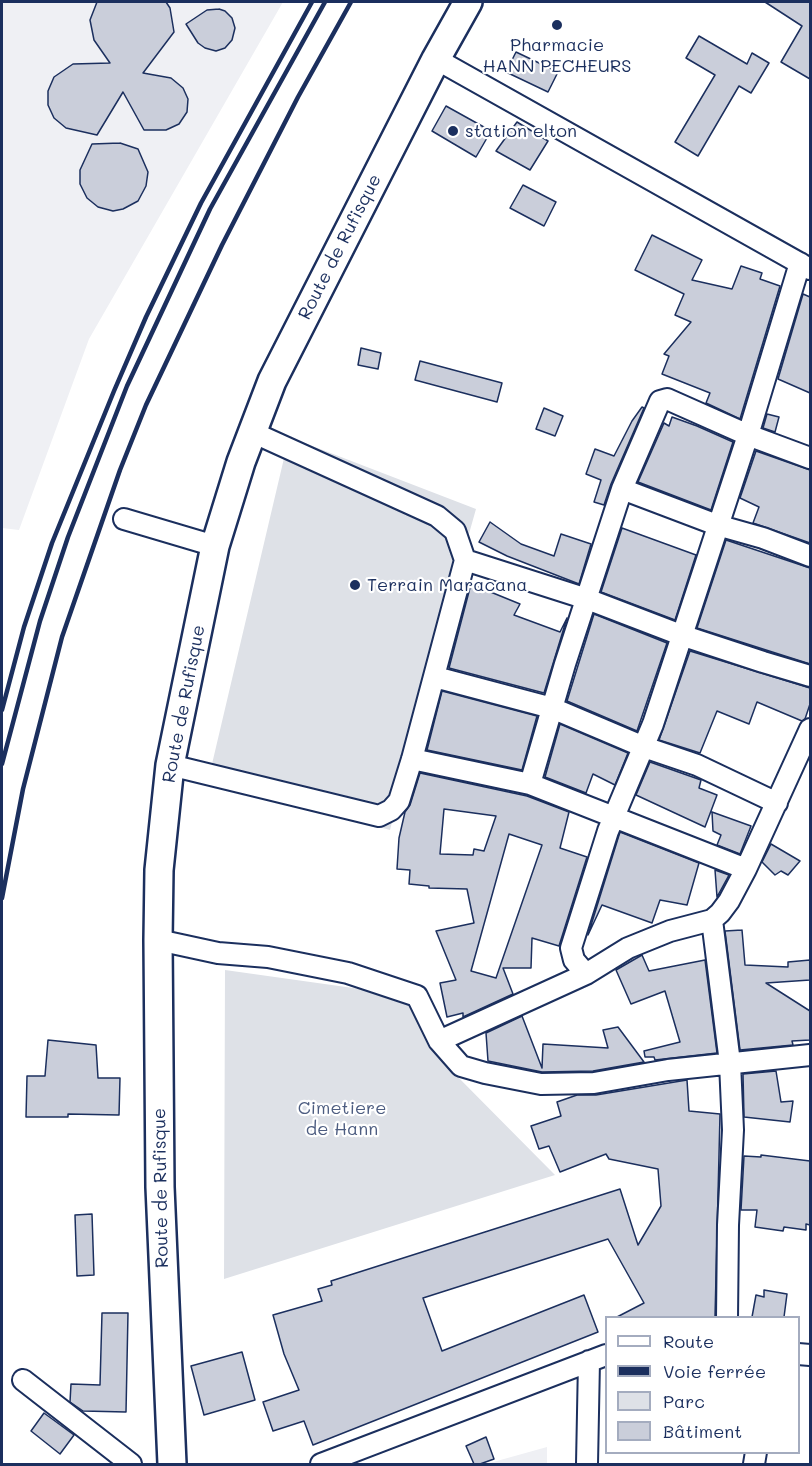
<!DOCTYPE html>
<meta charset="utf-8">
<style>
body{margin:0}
#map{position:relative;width:812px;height:1466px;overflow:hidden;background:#fff;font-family:Mali,sans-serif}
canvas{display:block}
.frame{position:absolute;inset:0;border:3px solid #1b2f5e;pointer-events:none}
.legend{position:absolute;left:605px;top:1316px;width:195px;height:138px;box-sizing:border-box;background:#fff;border:2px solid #a4acbf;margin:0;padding:8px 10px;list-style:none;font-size:18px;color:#1b2f5e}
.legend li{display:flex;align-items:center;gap:12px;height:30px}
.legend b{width:30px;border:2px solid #a4acbf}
</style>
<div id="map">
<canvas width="812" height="1466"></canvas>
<div class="frame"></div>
<ul class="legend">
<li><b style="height:8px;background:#fff"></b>Route</li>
<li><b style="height:8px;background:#1b2f5e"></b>Voie ferrée</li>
<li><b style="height:16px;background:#dee1e7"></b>Parc</li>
<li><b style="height:16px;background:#caceda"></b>Bâtiment</li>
</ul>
</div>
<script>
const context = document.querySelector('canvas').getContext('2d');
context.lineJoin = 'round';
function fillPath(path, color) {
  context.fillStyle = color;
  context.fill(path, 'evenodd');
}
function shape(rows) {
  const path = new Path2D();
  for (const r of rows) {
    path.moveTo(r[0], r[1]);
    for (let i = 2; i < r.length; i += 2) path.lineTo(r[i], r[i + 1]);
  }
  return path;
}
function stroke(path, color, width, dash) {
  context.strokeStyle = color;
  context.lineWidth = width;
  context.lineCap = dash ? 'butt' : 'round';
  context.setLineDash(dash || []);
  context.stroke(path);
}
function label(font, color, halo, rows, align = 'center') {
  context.font = font + ' Mali,sans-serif';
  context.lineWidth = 4.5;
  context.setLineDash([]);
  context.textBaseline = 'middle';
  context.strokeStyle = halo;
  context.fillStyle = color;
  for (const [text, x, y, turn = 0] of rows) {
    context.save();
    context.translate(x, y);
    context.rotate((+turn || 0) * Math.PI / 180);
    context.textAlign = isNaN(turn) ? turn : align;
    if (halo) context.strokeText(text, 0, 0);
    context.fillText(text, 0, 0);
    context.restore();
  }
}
fillPath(shape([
 [2,2,283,2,89,339,19,530,2,528],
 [547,1447,547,1464,486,1464]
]), '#eff0f4');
fillPath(shape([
 [289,437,476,509,431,668,390,830,208,781],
 [225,970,410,996,450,1069,555,1175,224,1279]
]), '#dee1e7');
const building = shape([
 [97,2,166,2,170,8,174,32,143,73,171,78,183,88,188,99,187,112,179,124,166,130,144,130,123,92,97,135,66,128,54,118,48,105,48,91,54,77,73,64,110,63,94,40,90,20,97,2],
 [765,2,810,2,810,79,781,62,802,26,765,2],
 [219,9,225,11,232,18,235,28,232,40,225,48,216,51,205,48,198,43,186,24,207,10,219,9],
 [699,36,747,64,752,53,769,63,751,93,739,86,698,156,675,142,715,75,686,58,699,36],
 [516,52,558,72,548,92,506,72,516,52],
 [446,106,491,131,476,157,432,131,446,106],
 [517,122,548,141,530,170,496,151,517,122],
 [120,143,138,149,148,172,146,186,138,201,123,209,113,211,98,207,87,198,80,184,80,170,92,144,120,143],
 [523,185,556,202,544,226,510,208,523,185],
 [652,235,702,260,692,280,732,289,741,266,762,273,760,279,780,286,740,419,706,403,710,393,662,374,669,356,664,354,691,322,675,315,684,294,635,270,652,235],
 [803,294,810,297,810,393,778,379,803,294],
 [361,348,381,353,378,369,358,365,361,348],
 [420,361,502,383,497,402,415,380,420,361],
 [642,407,644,408,611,484,604,505,594,502,601,480,586,474,595,449,614,456,632,421,642,407],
 [544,408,563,416,555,436,536,429,544,408],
 [767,414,779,417,775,432,763,428,767,414],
 [672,417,697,426,733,442,711,510,638,482,664,423,669,426,672,417],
 [756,451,810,470,810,543,753,523,759,507,740,498,756,451],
 [490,522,521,544,554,556,561,534,591,544,579,584,507,556,479,542,490,522],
 [622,528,696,555,675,620,601,592,622,528],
 [726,540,810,568,810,664,697,628,726,540],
 [471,584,520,604,514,615,560,632,567,618,544,693,449,668,471,584],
 [594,614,667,643,637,731,567,701,594,614],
 [690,651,810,688,810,704,805,719,802,721,757,702,749,724,717,711,700,753,659,740,690,651],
 [442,691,537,716,522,770,427,750,442,691],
 [560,724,628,753,615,785,593,774,586,793,545,777,560,724],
 [650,762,701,780,699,788,717,795,705,827,636,795,650,762],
 [420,773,527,796,569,812,560,848,587,857,559,946,532,938,531,968,503,968,513,994,463,1017,463,1013,447,1017,440,983,456,980,436,931,474,923,467,889,429,888,429,886,409,884,410,870,397,869,399,838,405,812,410,805,420,773],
 [444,809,496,816,484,851,474,849,473,855,440,854,444,809],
 [509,834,542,845,496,978,471,971,509,834],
 [712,812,751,826,740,854,717,845,721,835,713,831,712,812],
 [620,832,699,863,687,905,660,900,652,923,602,905,588,935,620,832],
 [771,844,800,861,788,875,781,871,775,875,762,862,771,844],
 [715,870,729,875,717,897,715,870],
 [742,930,745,965,788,967,788,962,810,960,810,980,766,983,810,1011,810,1040,792,1041,793,1045,740,1050,725,931,742,930],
 [642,955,649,971,705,960,717,1053,655,1060,654,1057,645,1057,644,1051,680,1042,665,991,631,1004,616,970,642,955],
 [522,1016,542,1068,543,1044,608,1048,603,1030,618,1027,644,1062,593,1071,542,1072,488,1061,486,1033,522,1016],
 [48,1040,96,1045,98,1078,120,1078,119,1115,68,1114,68,1117,26,1117,27,1076,45,1076,48,1040],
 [776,1071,781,1102,793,1101,790,1122,744,1117,743,1074,776,1071],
 [687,1080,689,1111,720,1114,715,1317,617,1317,644,1303,608,1239,423,1298,442,1351,584,1295,598,1332,313,1445,304,1421,273,1431,263,1402,299,1390,284,1354,273,1315,322,1301,318,1289,332,1285,331,1281,620,1189,638,1245,661,1206,658,1169,609,1159,606,1154,560,1172,549,1146,539,1149,531,1126,561,1116,557,1102,577,1095,596,1095,687,1080],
 [761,1155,810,1161,810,1225,806,1224,806,1230,784,1227,783,1231,755,1227,757,1210,741,1210,744,1156,761,1157,761,1155],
 [92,1214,94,1275,77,1276,75,1215,92,1214],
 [764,1290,787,1294,784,1317,752,1317,756,1295,764,1297,764,1290],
 [102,1313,128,1313,126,1412,83,1411,70,1402,71,1384,100,1385,102,1313],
 [242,1352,255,1400,204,1415,191,1366,242,1352],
 [44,1413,74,1435,60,1454,31,1431,44,1413],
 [486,1437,494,1459,480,1464,474,1464,466,1446,486,1437]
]);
fillPath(building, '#caceda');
stroke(building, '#1b2f5e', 1.5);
const street = shape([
 [436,59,810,269],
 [622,489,717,525,763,538,810,556],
 [124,519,215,546],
 [465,560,587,599,681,635,763,662,810,676],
 [435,677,552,708,644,747,697,765,777,803],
 [412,759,530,784,746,869],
 [170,765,379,816,391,810,399,801,412,759,465,560,455,531,437,516,252,432],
 [530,784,565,664,622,489,660,401,667,399,748,435,810,458],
 [712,920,730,1063,733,1130,728,1225,727,1318],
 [158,940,218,953,268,957,348,973,417,996,439,1041,461,1066,485,1073,541,1084,594,1083,668,1070,810,1055],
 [586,974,574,960,571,948,608,831,653,724,748,435,800,263],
 [439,1041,586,974,628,948,670,931,712,920,720,913,729,901,746,869,810,729],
 [798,1354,810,1355],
 [23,1380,131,1464],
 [321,1464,606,1355],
 [587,1464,589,1361],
 [754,1464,756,1452]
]);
const secondary = shape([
 [172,1464,160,1187,158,940,159,870,170,765,215,546,241,462,272,381,436,59,468,2]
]);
stroke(street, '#1b2f5e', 24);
stroke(secondary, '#1b2f5e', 32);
stroke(street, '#fff', 20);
stroke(secondary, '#fff', 27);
stroke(shape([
 [2,710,24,627,52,543,114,391,146,317,201,203,312,2],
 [2,764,40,621,68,537,127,386,210,209,325,2],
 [2,898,23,789,62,637,120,470,146,405,222,245,298,97,351,2]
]), '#1b2f5e', 4.5);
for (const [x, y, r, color] of [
 [557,25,6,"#1b2f5e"],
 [453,131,6,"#1b2f5e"],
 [355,585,6,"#1b2f5e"]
]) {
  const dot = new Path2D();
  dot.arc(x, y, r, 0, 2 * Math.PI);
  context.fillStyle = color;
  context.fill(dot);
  stroke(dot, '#fff', 2);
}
label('18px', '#1b2f5e', '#fff', [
 ["Pharmacie",557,45,"center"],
 ["HANN PECHEURS",557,66,"center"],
 ["station elton",465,131],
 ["Terrain Maracana",367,585]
], 'left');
label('18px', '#1b2f5e', '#fff', [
 ["Route de Rufisque",340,247,-63],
 ["Route de Rufisque",184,704,-79],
 ["Route de Rufisque",161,1188,-91]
]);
label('18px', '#4c5c80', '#fff', [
 ["Cimetiere",342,1108],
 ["de Hann",342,1129]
]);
</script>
